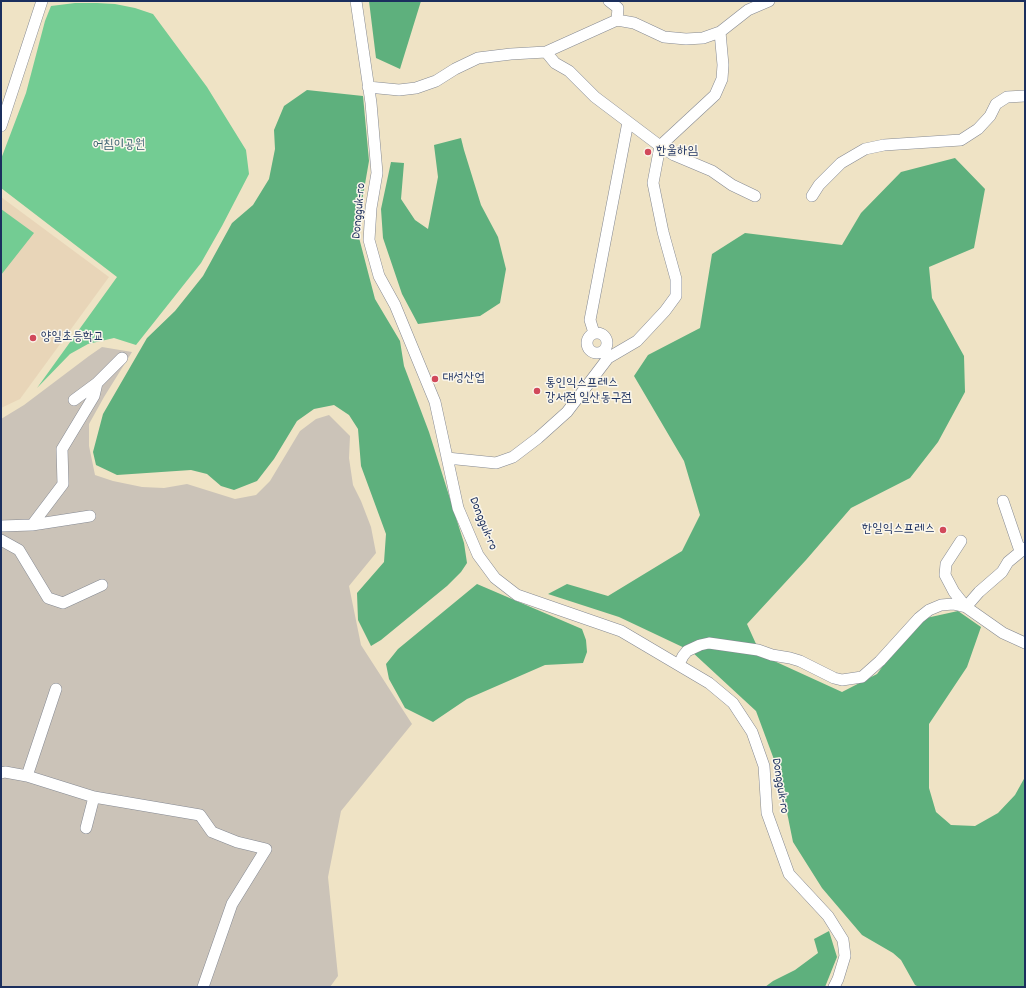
<!DOCTYPE html>
<meta charset="utf-8">
<style>
body{margin:0}
#map{position:relative;width:1026px;height:988px;overflow:hidden;background:#efe3c5;font-family:Dekko,sans-serif}
canvas{display:block}
.frame{position:absolute;inset:0;border:2px solid #1b2f5e;pointer-events:none}
</style>
<div id="map">
<canvas width="1026" height="988"></canvas>
<div class="frame"></div>
</div>
<script>
const context = document.querySelector('canvas').getContext('2d');
context.lineJoin = 'round';
function fillPath(path, color) {
  context.fillStyle = color;
  context.fill(path, 'evenodd');
}
function shape(rows) {
  const path = new Path2D();
  for (const r of rows) {
    if (r.length === 3) {
      path.moveTo(r[0] + r[2], r[1]);
      path.arc(r[0], r[1], r[2], 0, 2 * Math.PI);
      continue;
    }
    path.moveTo(r[0], r[1]);
    for (let i = 2; i < r.length; i += 2) path.lineTo(r[i], r[i + 1]);
  }
  return path;
}
function stroke(path, color, width, dash) {
  context.strokeStyle = color;
  context.lineWidth = width;
  context.lineCap = dash ? 'butt' : 'round';
  context.setLineDash(dash || []);
  context.stroke(path);
}
function label(font, color, halo, rows, align = 'center') {
  context.font = font + ' Dekko,"Poor Story",sans-serif';
  context.lineWidth = 3;
  context.setLineDash([]);
  context.textBaseline = 'middle';
  context.strokeStyle = halo;
  context.fillStyle = color;
  for (const [text, x, y, turn = 0] of rows) {
    context.save();
    context.translate(x, y);
    context.rotate((+turn || 0) * Math.PI / 180);
    context.textAlign = isNaN(turn) ? turn : align;
    if (halo) context.strokeText(text, 0, 0);
    context.fillText(text, 0, 0);
    context.restore();
  }
}
fillPath(shape([
 [1,197,109,277,20,399,1,408]
]), '#e8d5b8');
fillPath(shape([
 [102,347,132,352,104,397,89,424,89,446,95,475,113,481,142,487,164,488,187,484,235,499,256,495,270,481,300,431,316,419,329,415,350,436,349,458,353,485,361,501,371,527,376,553,349,586,361,645,412,724,341,811,328,877,338,976,330,987,1,987,1,419,24,405,89,356]
]), '#cbc3b8');
fillPath(shape([
 [75,3,97,3,115,4,135,8,153,14,207,87,246,150,249,174,222,226,201,263,136,345,114,338,88,344,70,354,37,388,117,277,1,188,1,159,26,93,45,21,51,6],
 [1,209,34,233,1,275]
]), '#73cc93');
fillPath(shape([
 [369,1,421,1,400,69,376,58],
 [307,90,363,96,369,161,357,230,375,299,400,341,404,366,429,432,464,543,467,563,461,572,447,586,381,640,371,646,358,620,357,593,384,562,386,534,361,466,358,429,349,415,334,405,314,409,297,421,274,459,257,481,234,490,221,486,207,474,191,470,117,475,96,465,93,452,103,414,147,338,175,311,203,276,232,223,253,205,269,179,275,149,274,130,284,106],
 [461,138,464,150,481,205,498,237,506,269,500,303,480,316,418,324,402,294,383,238,381,209,391,162,404,163,401,199,415,220,428,229,438,177,434,145],
 [955,158,985,189,974,248,929,267,932,298,964,356,965,392,938,442,910,478,851,508,806,560,747,624,761,655,842,692,877,674,917,620,958,611,981,627,967,667,929,724,929,788,936,812,951,825,975,826,998,813,1015,795,1025,777,1025,987,919,987,915,985,901,960,893,953,862,935,822,888,793,842,779,773,756,711,691,651,619,617,548,594,567,584,608,596,682,551,700,515,684,461,634,376,648,355,700,328,712,254,745,233,842,245,861,213,901,172],
 [477,584,582,629,586,640,587,652,583,663,545,665,467,699,433,722,405,708,389,679,386,664,398,649],
 [829,931,837,957,825,987,765,987,773,981,795,970,818,953,814,939]
]), '#5eb07d');
const minor = shape([
 [356,1,371,103,377,173,371,208,369,240,379,276,395,305,435,402,458,508,478,555,495,578,517,595,621,631,709,683,733,703,752,732,764,766,767,813,789,874,828,916,843,940,845,956,838,979,834,987],
 [609,1,618,8,617,20],
 [546,52,555,63,569,71,595,97,660,146,674,155,712,171,732,185,755,196],
 [368,87,399,90,416,88,436,81,455,69,478,58,511,54,546,52,617,20,634,23,664,37,686,39,703,38,720,32,748,10,769,1],
 [1,126,42,1],
 [812,196,819,185,841,163,865,149,884,145,961,140,978,129,990,116,996,104,1007,97,1025,96],
 [594,333,590,320,628,122],
 [597,343,10],
 [74,400,97,383],
 [447,458,496,463,513,457,538,438,567,412,608,358,637,341,665,311,676,296,676,279,663,232,653,183,660,146,715,95,722,79,723,65,720,32],
 [1003,501,1020,551],
 [32,525,90,516],
 [1,526,32,525,63,484,62,449,94,396,97,383,122,358],
 [1,540,19,550,48,598,63,603,102,585],
 [961,541,946,564,945,575,954,592,966,607,979,592,1002,572,1008,562,1025,548],
 [679,664,683,656,687,651,700,645,709,643,758,650,772,655,790,658,800,661,834,678,842,680,862,677,880,661,919,618,929,610,941,605,953,604,966,607,1003,633,1025,643],
 [1,773,5,772,27,776,94,797,200,815,212,832,237,842,266,849,232,904,203,987],
 [27,776,56,689],
 [86,828,94,797]
]);
stroke(minor, '#858992', 12);
stroke(minor, '#fff', 11);
for (const [x, y, r, color] of [
 [648,152,4,"#d1495b"],
 [33,338,4,"#d1495b"],
 [435,379,4,"#d1495b"],
 [537,391,4,"#d1495b"],
 [943,530,4,"#d1495b"]
]) {
  const dot = new Path2D();
  dot.arc(x, y, r, 0, 2 * Math.PI);
  context.fillStyle = color;
  context.fill(dot);
  stroke(dot, '#fbf7ec', 1.5);
}
label('13px', '#355e6e', '#fbf7ec', [
 ["어침이공원",119,146]
]);
label('13px', '#1b2f5e', '#fbf7ec', [
 ["한울하임",656,152],
 ["양일초등학교",41,338],
 ["대성산업",443,379],
 ["통인익스프레스",545,384],
 ["강서점 일산동구점",545,399],
 ["한일익스프레스",935,530,"right"]
], 'left');
label('13px', '#1b2f5e', '#fbf7ec', [
 ["Dongguk-ro",360,211,-85],
 ["Dongguk-ro",482,524,68],
 ["Dongguk-ro",779,786,81]
]);
</script>
